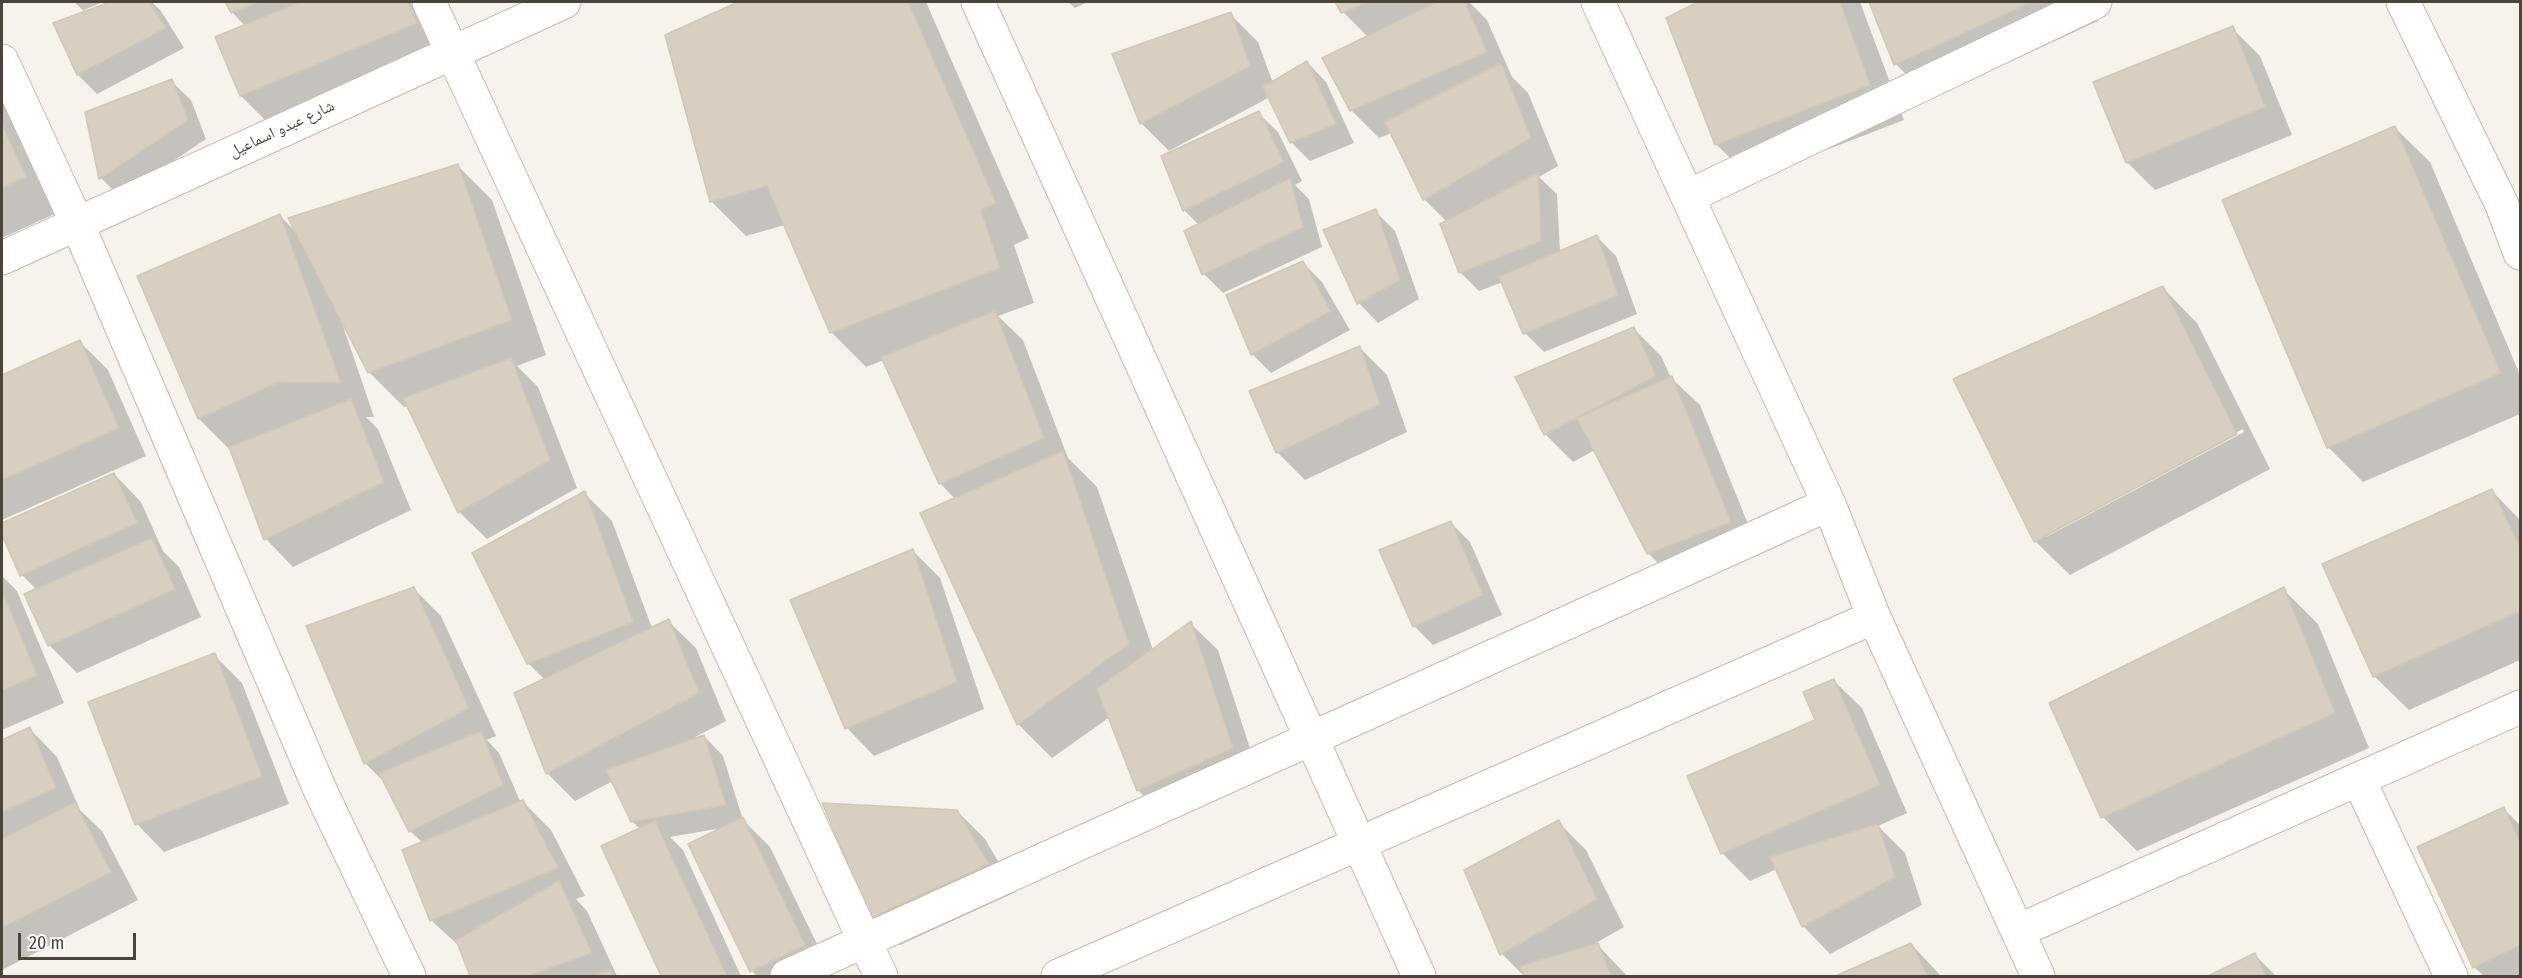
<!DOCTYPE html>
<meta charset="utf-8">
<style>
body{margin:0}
#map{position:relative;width:2522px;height:978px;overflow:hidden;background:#f6f3ec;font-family:"Fira Sans Condensed",sans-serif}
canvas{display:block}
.frame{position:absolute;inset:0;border:3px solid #4b4439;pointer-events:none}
.scale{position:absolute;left:18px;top:933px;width:118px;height:27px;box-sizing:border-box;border:3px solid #4b4439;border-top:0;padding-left:8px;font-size:18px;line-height:21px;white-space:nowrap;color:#4b4439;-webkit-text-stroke:4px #fff;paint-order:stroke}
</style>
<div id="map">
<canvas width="2522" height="978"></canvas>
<div class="frame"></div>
<div class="scale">20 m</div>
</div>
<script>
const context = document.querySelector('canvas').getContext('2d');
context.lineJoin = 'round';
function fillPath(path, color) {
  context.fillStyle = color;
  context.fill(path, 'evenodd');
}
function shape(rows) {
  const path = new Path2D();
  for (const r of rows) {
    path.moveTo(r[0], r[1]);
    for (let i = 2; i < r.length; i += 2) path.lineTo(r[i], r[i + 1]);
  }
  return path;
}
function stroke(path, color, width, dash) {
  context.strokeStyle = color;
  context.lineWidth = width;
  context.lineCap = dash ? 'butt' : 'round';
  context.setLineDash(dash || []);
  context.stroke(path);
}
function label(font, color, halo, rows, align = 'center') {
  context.font = font + ' "Fira Sans Condensed","Noto Naskh Arabic",sans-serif';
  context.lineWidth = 4.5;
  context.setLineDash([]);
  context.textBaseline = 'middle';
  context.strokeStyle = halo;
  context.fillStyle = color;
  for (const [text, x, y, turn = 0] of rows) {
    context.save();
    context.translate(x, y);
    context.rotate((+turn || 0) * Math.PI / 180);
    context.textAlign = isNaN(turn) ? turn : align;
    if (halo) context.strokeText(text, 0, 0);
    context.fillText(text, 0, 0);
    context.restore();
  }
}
fillPath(shape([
 [74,2,103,2,84,10,85,12,114,2,152,2,161,11,184,48,97,94,78,75,85,12],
 [227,2,424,2,444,51,268,123,241,96,245,26,232,12],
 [741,2,926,2,1029,238,1014,245,1034,303,998,316,1023,340,1068,458,1097,487,1153,650,1190,623,1218,650,1259,776,1166,818,1138,790,1110,717,1052,758,1018,724,955,499,940,483,884,360,866,367,831,332,785,225,746,236,711,201,667,36],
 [1068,2,1088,2,1075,8],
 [1337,2,1469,2,1487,20,1512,77,1528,93,1558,166,1539,177,1557,194,1560,252,1596,236,1616,256,1637,314,1544,352,1525,333,1503,282,1479,291,1460,272,1447,222,1424,199,1392,133,1379,138,1351,110,1368,37,1343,12],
 [1701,2,1860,2,1904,120,1751,179,1716,144,1667,18],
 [1871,2,2089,2,2098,21,1930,99,1896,64],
 [1230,14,1258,42,1273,83,1307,62,1326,82,1354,143,1310,161,1291,142,1270,97,1169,151,1141,123],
 [2232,28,2260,56,2292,135,2155,190,2127,162],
 [171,81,191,100,206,139,120,197,101,178,87,113],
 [2,84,59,212,2,238],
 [1258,113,1278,132,1302,181,1295,185,1309,199,1322,247,1223,293,1204,274,1199,225,1184,210,1163,157],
 [2395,128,2430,162,2520,375,2520,414,2363,482,2328,447],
 [457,165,492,200,546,355,517,366,538,387,577,488,487,539,459,512,409,406,404,407,370,373,339,314,374,417,366,417,378,429,411,510,293,567,266,539,232,452,199,419,138,277,280,216,296,232],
 [1375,211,1395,231,1419,299,1378,323,1359,303,1325,231],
 [1302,262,1322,282,1350,330,1271,373,1252,354],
 [2163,288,2197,323,2270,469,2070,575,2035,541],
 [2243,429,2244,432,2046,537,2046,533],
 [1634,329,1661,356,1671,378,1700,405,1758,549,1676,581,1648,553,1595,450,1573,462,1545,434],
 [80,342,108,370,146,456,2,520,2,377],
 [1359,347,1387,375,1407,432,1305,480,1277,452],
 [114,474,141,502,163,551,179,567,201,617,77,673,49,645,26,595,37,590,22,575,2,531,2,525],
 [2491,490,2520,520,2520,660,2409,710,2374,676],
 [584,493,612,521,652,628,668,621,696,648,726,721,695,737,704,736,723,756,743,820,770,847,831,973,825,976,757,976,752,971,722,828,670,837,683,850,741,976,663,976,603,846,640,829,632,821,613,781,575,801,547,773,545,680,528,663],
 [1451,523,1470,542,1502,615,1433,645,1414,626],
 [913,551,940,578,984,709,874,756,847,728],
 [2,576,17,591,64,703,2,730],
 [413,588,441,616,496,736,487,740,499,753,521,803,523,802,551,830,585,896,576,899,587,911,617,976,472,976,460,947,431,920,423,843,410,831,386,784,365,763],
 [2283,589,2318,624,2369,748,2137,851,2103,817],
 [214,655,242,683,289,804,164,852,137,824],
 [1834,681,1862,708,1907,813,1878,826,1905,853,1922,905,1830,954,1803,926,1777,869,1750,881,1722,853,1817,721],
 [30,729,57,757,80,810,102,831,138,900,2,970,2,741],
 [2504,809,2520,825,2520,976,2484,976,2474,967],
 [957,811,985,839,1016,892,900,945,872,917],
 [1558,822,1586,850,1624,927,1596,943,1627,976,1524,976,1502,954],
 [1911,944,1941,976,1838,976],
 [2255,955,2276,976,2211,976]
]), '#0003');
const building = shape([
 [110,2,149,2,166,28,77,75,53,23,110,2],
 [225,2,259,2,231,13,225,2],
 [300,2,408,2,417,23,240,96,215,37,300,2],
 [738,2,908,2,996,203,981,210,1000,268,830,333,767,186,710,202,665,35,738,2],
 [1335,2,1370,2,1341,13,1335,2],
 [1437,2,1465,2,1487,52,1350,111,1322,58,1437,2],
 [1698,2,1840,2,1870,85,1715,145,1666,18,1698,2],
 [1869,2,2032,2,1894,65,1869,2],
 [1231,12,1250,66,1140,124,1112,54,1231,12],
 [2233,26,2265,107,2126,163,2093,82,2233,26],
 [1307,61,1336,124,1290,143,1263,87,1307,61],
 [1501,63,1531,138,1423,200,1385,122,1501,63],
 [172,79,188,120,99,179,85,112,172,79],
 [1259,111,1284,162,1183,211,1161,156,1259,111],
 [2,124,26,177,2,188,2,124],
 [2395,126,2501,373,2327,448,2222,200,2395,126],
 [458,164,512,320,368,373,288,218,458,164],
 [1538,173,1541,241,1459,273,1440,224,1538,173],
 [1290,178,1303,227,1202,275,1184,231,1290,178],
 [1376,209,1400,280,1357,304,1323,230,1376,209],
 [280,214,341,383,279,382,198,419,137,276,280,214],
 [1597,235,1618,295,1523,334,1499,277,1597,235],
 [1303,261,1331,311,1251,355,1226,295,1303,261],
 [2163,286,2237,434,2034,542,1953,379,2163,286],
 [995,311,1044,438,939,484,881,357,995,311],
 [1634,327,1656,376,1544,435,1515,377,1634,327],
 [80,340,119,428,2,480,2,375,80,340],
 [1360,346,1380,404,1276,453,1249,391,1360,346],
 [511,358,550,460,458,513,403,398,511,358],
 [1672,376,1731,522,1647,554,1577,418,1672,376],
 [351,399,384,482,264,540,229,447,351,399],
 [1063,451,1129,644,1017,725,920,513,1063,451],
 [114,473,137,523,20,576,2,535,2,523,114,473],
 [2492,489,2520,547,2520,611,2373,677,2322,564,2492,489],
 [585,491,633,622,527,664,472,553,585,491],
 [1451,521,1483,595,1413,627,1379,550,1451,521],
 [152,538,175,589,48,646,24,594,152,538],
 [913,549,957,682,845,729,790,600,913,549],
 [414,587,469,708,364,764,306,626,414,587],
 [2284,587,2335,713,2101,818,2049,703,2284,587],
 [2,591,37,675,2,691,2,591],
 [669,619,699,693,546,774,514,693,669,619],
 [1191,621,1233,748,1137,791,1097,689,1191,621],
 [215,653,262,776,135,825,88,702,215,653],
 [1834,679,1880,785,1721,854,1687,776,1815,720,1803,692,1834,679],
 [30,727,56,788,2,812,2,740,30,727],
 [481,731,503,785,409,832,379,773,481,731],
 [704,735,726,805,631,822,606,770,704,735],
 [523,800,558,868,430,921,402,850,523,800],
 [75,802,111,872,2,928,2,839,75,802],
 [822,803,957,810,989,864,871,918,822,803],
 [2504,807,2520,842,2520,945,2473,968,2417,847,2504,807],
 [743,817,805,945,750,972,688,844,743,817],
 [1559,820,1597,899,1500,955,1464,870,1559,820],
 [655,821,726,974,721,976,661,976,601,846,655,821],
 [1878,824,1895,877,1802,927,1770,857,1878,824],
 [559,881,592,953,528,976,470,976,456,940,559,881],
 [1598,943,1611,976,1524,976,1520,966,1598,943],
 [1911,943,1928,976,1835,976,1911,943],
 [2255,953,2266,976,2208,976,2255,953],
 [610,970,613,976,593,976,610,970]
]);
fillPath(building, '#d8cfc1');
stroke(building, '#d3c7b4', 1.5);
const minor = shape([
 [429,2,881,976],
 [978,2,1419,976],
 [1598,2,1829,504,1874,617,2038,976],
 [2403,2,2502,205,2520,253],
 [2,61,77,223,321,792,409,976],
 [1689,196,2095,2],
 [2,258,564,2],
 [2359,780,2451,976],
 [2018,931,2520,707],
 [787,976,1829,504],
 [1058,976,1874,617]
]);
stroke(minor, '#c2bbae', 35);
stroke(minor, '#fff', 33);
label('16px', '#4b4439', '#fff', [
 ["شارع عبدو اسماعيل",282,129,-25]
]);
</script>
